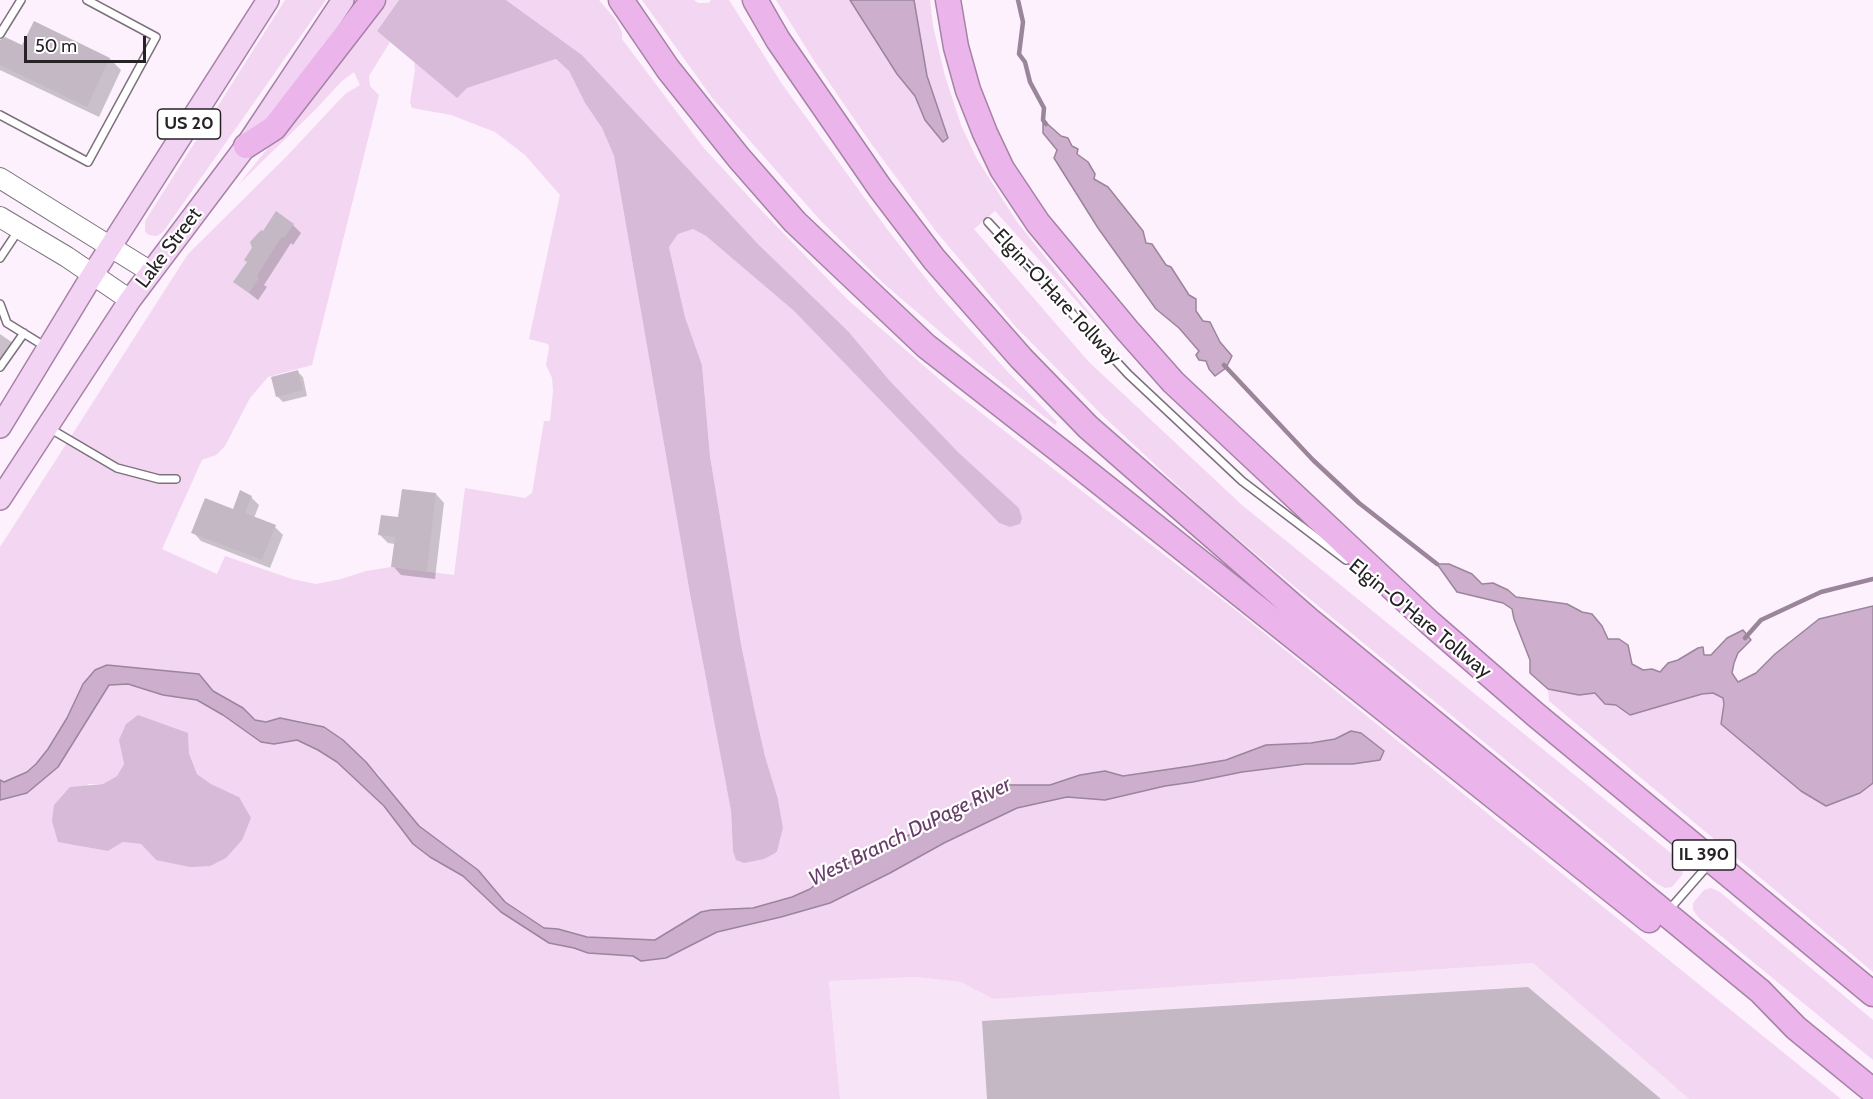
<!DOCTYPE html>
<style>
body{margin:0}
#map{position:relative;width:1873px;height:1099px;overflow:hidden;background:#fdf1fd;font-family:Cabin,sans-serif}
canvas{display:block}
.scale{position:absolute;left:24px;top:36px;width:122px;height:27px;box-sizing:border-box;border:3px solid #262226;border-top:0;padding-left:8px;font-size:18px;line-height:21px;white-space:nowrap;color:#262226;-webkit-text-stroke:4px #fff;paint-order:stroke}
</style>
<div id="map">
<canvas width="1873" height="1099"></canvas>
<div class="scale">50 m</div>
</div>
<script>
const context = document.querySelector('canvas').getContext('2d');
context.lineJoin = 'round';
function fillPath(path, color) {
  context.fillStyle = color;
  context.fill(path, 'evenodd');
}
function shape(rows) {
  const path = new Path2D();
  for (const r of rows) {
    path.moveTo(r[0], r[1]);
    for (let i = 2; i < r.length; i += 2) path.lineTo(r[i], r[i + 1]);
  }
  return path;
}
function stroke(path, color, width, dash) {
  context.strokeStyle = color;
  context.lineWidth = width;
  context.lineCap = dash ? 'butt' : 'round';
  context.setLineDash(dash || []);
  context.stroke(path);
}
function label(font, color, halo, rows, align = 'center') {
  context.font = font + ' Cabin,sans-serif';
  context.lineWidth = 4.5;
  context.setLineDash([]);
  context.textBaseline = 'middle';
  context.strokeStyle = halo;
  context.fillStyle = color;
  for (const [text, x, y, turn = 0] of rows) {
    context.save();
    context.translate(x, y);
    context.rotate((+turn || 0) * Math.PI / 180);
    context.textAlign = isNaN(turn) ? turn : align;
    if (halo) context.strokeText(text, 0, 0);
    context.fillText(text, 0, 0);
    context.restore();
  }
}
fillPath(shape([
 [1533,963,1689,1099,840,1099,829,981,916,977,961,982,993,999]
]), '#f7e5f7');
fillPath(shape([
 [285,0,326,0,163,232,157,236,149,235,145,232,145,221],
 [387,0,399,0,377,31,390,42,369,76,370,86,379,95,312,365,268,377,250,398,225,446,216,455,202,460,162,549,217,574,225,556,292,579,316,584,341,579,366,571,391,567,454,575,465,488,525,498,532,493,544,421,550,421,553,391,552,378,546,365,549,347,548,344,529,339,560,195,525,155,495,132,451,115,412,108,410,102,415,70,414,62,457,97,467,88,556,59,569,71,585,103,602,128,614,156,690,594,731,811,733,851,777,853,783,828,778,799,765,756,755,712,741,644,710,456,702,365,685,317,669,247,678,234,693,229,706,236,794,311,999,523,1010,527,1020,524,1019,508,958,452,890,381,848,331,759,245,582,55,506,0,599,0,616,20,622,32,622,39,703,147,760,209,848,300,953,391,1238,612,1841,1099,1689,1099,1533,963,993,999,961,982,916,977,829,981,840,1099,0,1099,0,800,27,793,96,705,109,685,128,684,163,695,197,700,223,715,261,742,274,744,297,740,318,750,337,762,448,867,463,876,501,912,549,943,574,948,588,953,666,958,717,932,781,917,830,903,890,873,944,843,1017,808,1067,797,1105,800,1165,786,1193,782,1242,772,1326,763,1351,731,1335,739,1311,743,1267,745,1226,760,1191,766,1123,776,1105,771,1080,775,1050,785,1009,785,891,844,870,848,859,857,831,872,810,889,792,897,753,908,711,910,686,920,675,930,655,940,587,937,558,929,544,928,505,902,478,870,419,826,389,792,379,775,343,740,324,727,300,721,280,718,266,722,255,720,243,708,213,691,198,674,83,684,67,718,48,749,36,764,27,772,4,782,0,780,0,547,188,254,286,157,345,94,360,85,354,72,342,81,315,110,238,185],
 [188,733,189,752,197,774,211,784,239,797,156,860,141,844,123,842,108,851,59,841,88,784,103,784,117,776,124,764,120,740],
 [642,0,694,0,698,3,709,3,711,0,729,0,782,84,887,229,938,294,1007,371,1057,422,1055,425,979,365,883,283,820,220,713,99],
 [776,0,850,0,897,74,915,96,925,120,948,137,927,76,914,0,930,0,933,26,945,76,961,125,977,159,1017,222,1109,337,995,211,974,229,1088,361,1242,505,1677,858,1683,874,1672,887,1665,888,1657,884,1300,591,1208,514,1102,415,1015,326,935,230,870,142,815,62],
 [1548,689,1579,695,1595,693,1605,704,1616,705,1630,715,1702,694,1713,693,1723,698,1724,704,1801,791,1826,806,1860,793,1873,783,1873,972,1549,701],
 [1711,888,1720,892,1873,1020,1873,1060,1699,918,1693,910,1693,903,1704,890]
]), '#f2d6f2');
fillPath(shape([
 [399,0,506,0,582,55,759,245,848,331,890,381,958,452,1019,508,1022,518,1020,524,1010,527,999,523,794,311,706,236,693,229,678,234,669,247,685,317,702,365,710,456,741,644,755,712,765,756,778,799,783,828,777,852,764,859,744,863,736,860,733,851,731,811,690,594,614,156,602,128,585,103,569,71,556,59,467,88,457,98,377,31],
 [138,715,188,733,189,753,197,774,211,784,239,797,251,818,242,840,226,858,210,866,190,867,156,860,141,844,123,842,108,851,58,842,52,821,54,805,70,787,103,784,117,776,124,764,119,740,126,724]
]), '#d7b9d8');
const water = shape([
 [850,0,914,0,927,76,948,138,943,142,925,120,915,96,897,74,850,0],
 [1043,120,1061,136,1068,138,1072,146,1078,149,1077,154,1088,162,1095,174,1094,179,1108,187,1143,231,1146,243,1152,244,1166,265,1171,267,1189,295,1196,299,1196,311,1203,321,1210,322,1220,342,1232,356,1226,368,1215,376,1209,369,1206,361,1199,360,1196,355,1199,351,1179,328,1156,309,1098,228,1054,158,1057,150,1043,133,1043,120],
 [1437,564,1449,564,1472,574,1482,584,1493,583,1508,590,1516,597,1567,604,1582,612,1592,614,1602,626,1608,639,1619,639,1628,645,1632,664,1643,670,1652,669,1660,672,1668,663,1678,660,1698,648,1703,647,1704,655,1711,655,1727,638,1743,630,1751,640,1738,653,1734,663,1732,673,1738,682,1756,673,1775,654,1819,619,1873,606,1873,783,1860,793,1826,806,1801,791,1721,724,1724,704,1723,698,1713,693,1702,694,1630,715,1616,705,1605,704,1595,693,1579,695,1548,689,1530,673,1530,660,1514,619,1512,609,1503,603,1457,592,1437,564],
 [107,665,199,674,213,691,243,708,255,720,266,722,280,718,324,727,343,740,366,762,419,826,478,870,505,902,544,928,558,929,587,937,655,940,701,912,711,910,753,908,792,897,810,889,831,872,859,857,870,848,891,844,1009,785,1050,785,1080,775,1105,771,1123,776,1191,766,1226,760,1266,745,1311,743,1335,739,1351,731,1361,733,1384,751,1380,760,1353,764,1306,764,1242,772,1193,782,1165,786,1105,800,1067,797,1017,808,944,843,890,873,830,903,781,917,717,932,666,958,641,961,633,956,588,953,574,948,549,943,501,912,463,876,430,857,413,844,384,806,337,762,318,750,297,740,274,744,261,742,223,715,197,700,163,695,128,684,109,685,58,767,27,793,0,800,0,780,4,782,27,772,36,764,48,749,67,718,83,684,95,670,107,665]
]);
fillPath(water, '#cdafcd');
stroke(water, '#9b859b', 1.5);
fillPath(shape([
 [34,23,110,59,121,70,99,117,0,70,0,40,5,39,23,47],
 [293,225,301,233,293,245,291,243,264,285,267,287,258,300,235,282],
 [0,334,13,343,0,362],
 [298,372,303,377,307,396,283,402,277,396],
 [436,494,444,503,435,579,401,575,393,566,395,544,388,543,380,535],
 [251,497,259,505,254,518,275,527,283,535,270,568,201,541,193,532,233,511]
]), '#0003');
stroke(shape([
 [1018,0,1023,22,1019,54,1025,62,1030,82,1044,108,1043,120,1046,124],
 [1224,365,1313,460,1359,503,1437,564],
 [1745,638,1761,620,1821,592,1873,579]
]), '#9b859b', 4.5);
fillPath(shape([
 [34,21,110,58,87,107,0,65,0,40,5,37,22,45],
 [276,211,294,224,284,238,282,236,257,276,259,278,249,293,233,282,247,262,244,260,252,248,250,242,261,230,263,231],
 [298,370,303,390,276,397,271,377],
 [402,489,436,493,427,571,391,567,395,537,378,535,381,515,398,517],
 [240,490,252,496,245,513,276,525,262,560,191,533,205,498,233,509],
 [1528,987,1661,1099,987,1099,982,1021]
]), '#c3b8c3');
const service = shape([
 [0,34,21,0],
 [0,115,88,162,156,37,87,0],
 [988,222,1128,374,1242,481,1346,560],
 [0,258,18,231],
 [0,304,7,323,46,347],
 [0,367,24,333],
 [49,428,117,468,159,479,176,479],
 [1668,911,1710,863]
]);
const secondary = shape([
 [0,178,151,272],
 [0,217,67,257,130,300]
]);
const primary = shape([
 [0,427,93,274,268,0],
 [0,499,130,300,246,146,343,0]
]);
const motorway = shape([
 [621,0,668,69,739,158,795,222,926,346,1068,457,1649,920],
 [755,0,778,40,880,188,934,259,1021,358,1088,427,1309,620,1760,991,1796,1028,1873,1091],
 [948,0,956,47,968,90,985,133,1002,169,1038,223,1127,330,1173,382,1430,623,1536,715,1873,994],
 [246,146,274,128,373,0]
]);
stroke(service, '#7c717c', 10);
stroke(secondary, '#7c717c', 22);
stroke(primary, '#a682a6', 24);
stroke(motorway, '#a682a6', 27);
stroke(service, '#fff', 7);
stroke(secondary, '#fff', 20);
stroke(primary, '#f3d3f3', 21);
stroke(motorway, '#ebb5eb', 24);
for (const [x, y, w] of [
 [189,124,63],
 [1704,855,63]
]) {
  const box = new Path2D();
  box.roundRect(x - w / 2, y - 15, w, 30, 4.5);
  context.fillStyle = '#fff';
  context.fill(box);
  stroke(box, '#262226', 1.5);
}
label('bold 18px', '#262226', null, [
 ["US 20",189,124],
 ["IL 390",1704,855]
]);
label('20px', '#262226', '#fff', [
 ["Lake Street",169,248,-53],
 ["Elgin-O'Hare Tollway",1057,297,47],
 ["Elgin-O'Hare Tollway",1420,619,39]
]);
label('italic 21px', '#673e68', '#fff', [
 ["West Branch DuPage River",910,832,-26]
]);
</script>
